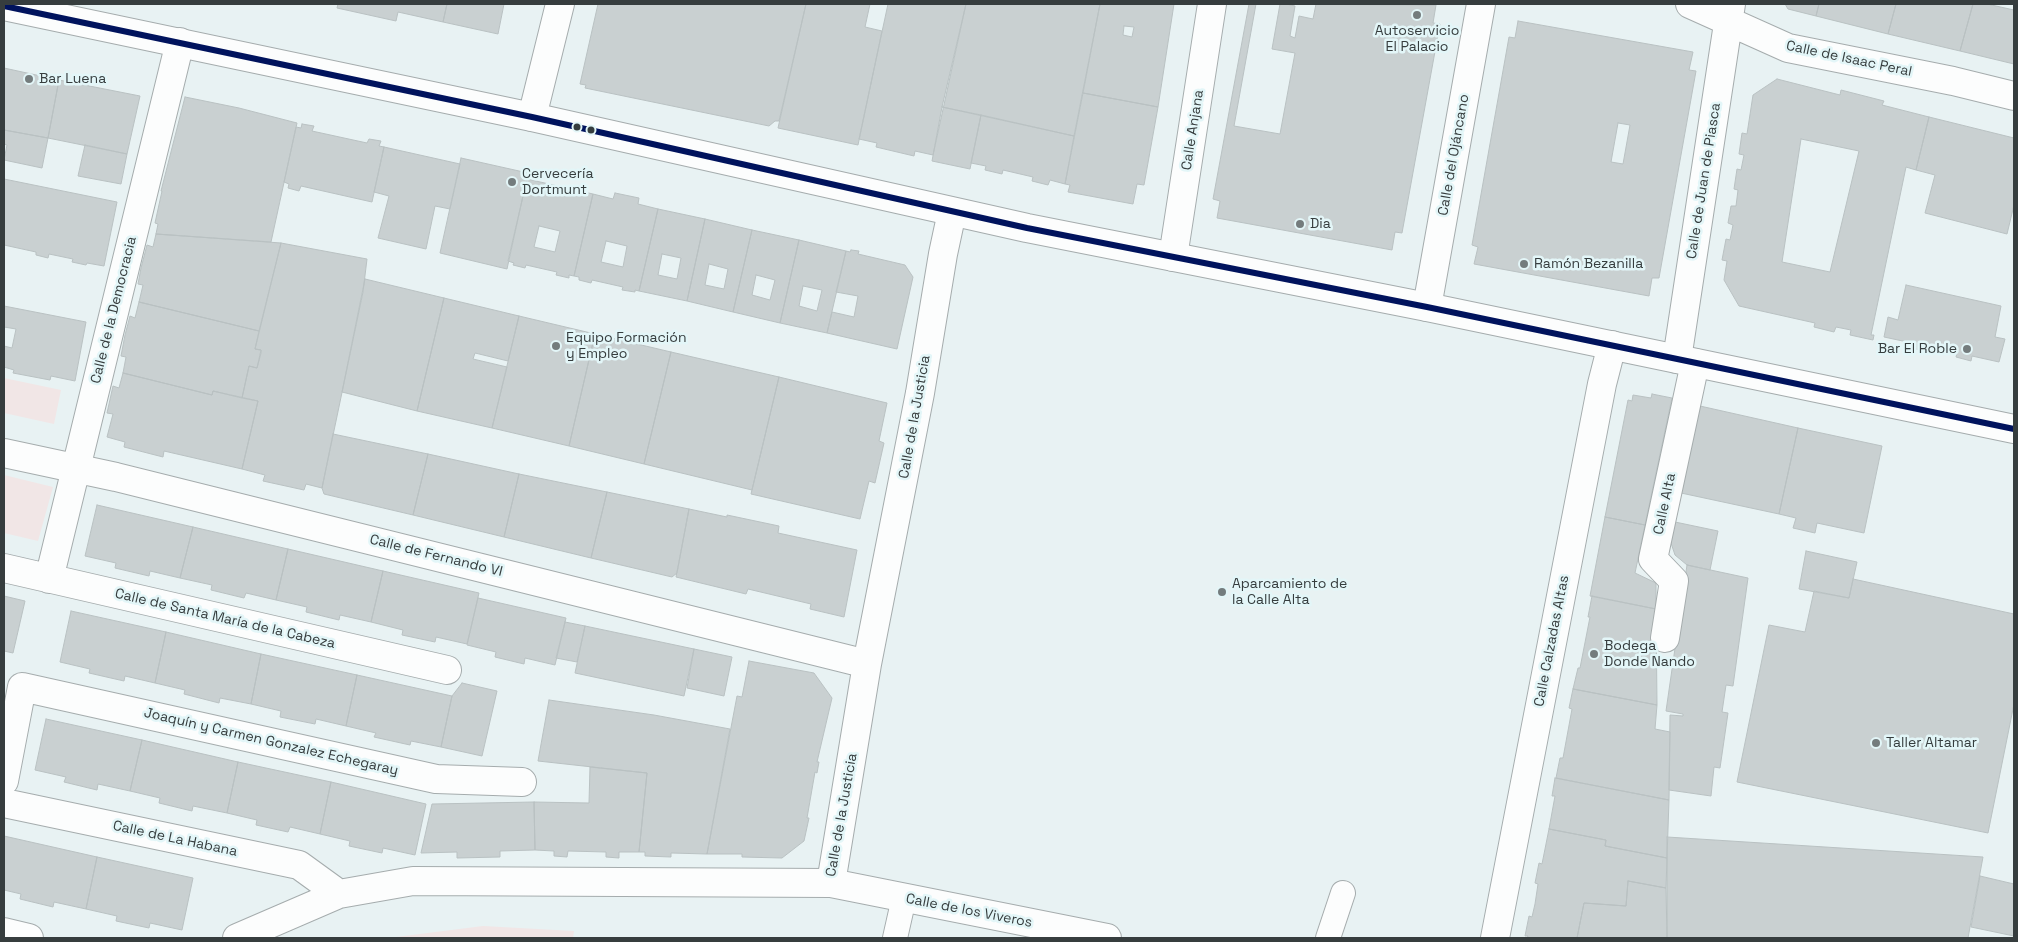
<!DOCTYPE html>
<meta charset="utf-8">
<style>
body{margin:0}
#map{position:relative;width:2018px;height:942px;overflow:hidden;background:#e8f2f3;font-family:"Space Grotesk",sans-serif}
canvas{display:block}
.frame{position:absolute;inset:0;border:5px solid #363d3e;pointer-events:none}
</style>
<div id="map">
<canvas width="2018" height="942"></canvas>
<div class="frame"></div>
</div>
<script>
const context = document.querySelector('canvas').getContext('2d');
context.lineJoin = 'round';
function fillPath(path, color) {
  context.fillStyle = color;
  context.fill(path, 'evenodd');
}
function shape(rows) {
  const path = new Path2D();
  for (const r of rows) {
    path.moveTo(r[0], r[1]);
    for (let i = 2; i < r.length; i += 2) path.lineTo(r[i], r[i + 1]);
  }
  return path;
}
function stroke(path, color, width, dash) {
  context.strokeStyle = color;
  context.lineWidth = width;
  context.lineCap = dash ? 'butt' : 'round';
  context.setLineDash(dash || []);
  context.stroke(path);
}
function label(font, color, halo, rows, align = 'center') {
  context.font = font + ' "Space Grotesk",sans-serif';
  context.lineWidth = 5;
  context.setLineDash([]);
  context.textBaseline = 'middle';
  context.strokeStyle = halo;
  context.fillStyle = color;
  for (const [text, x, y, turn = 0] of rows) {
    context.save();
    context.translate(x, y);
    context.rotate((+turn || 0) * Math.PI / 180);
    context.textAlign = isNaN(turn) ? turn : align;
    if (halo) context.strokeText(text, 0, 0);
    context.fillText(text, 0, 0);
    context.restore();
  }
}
fillPath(shape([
 [4,378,61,390,54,424,4,413],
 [4,475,53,487,38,541,4,533],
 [483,926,574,931,573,938,388,938]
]), '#f1e6e6');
const building = shape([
 [338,4,447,4,443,22,398,12,396,21,337,8,338,4],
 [447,4,504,4,498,34,443,22,447,4],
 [598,4,806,4,779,121,775,121,769,126,585,88,586,85,580,84,598,4],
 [806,4,870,4,865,27,882,31,858,145,778,128,806,4],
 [888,4,966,4,933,155,915,151,914,156,876,147,877,143,859,139,888,4],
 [966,4,1100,4,1074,136,942,107,966,4],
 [1100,4,1174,4,1158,107,1083,93,1100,4],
 [1124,26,1134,27,1132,37,1123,35,1124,26],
 [1249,4,1436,5,1433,23,1440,24,1402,233,1395,232,1392,250,1217,218,1220,201,1213,199,1249,4],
 [1256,4,1280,4,1272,49,1295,53,1280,134,1234,126,1256,4],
 [1286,4,1316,4,1313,19,1299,16,1295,38,1290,36,1295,6,1286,4],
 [1785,4,1819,4,1816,16,1788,9,1785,4],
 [1819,4,1896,4,1888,34,1816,16,1819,4],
 [1896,4,1973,4,1960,51,1888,34,1896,4],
 [1973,4,1987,4,2014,10,2014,64,1960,51,1973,4],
 [1518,21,1693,52,1689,70,1696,71,1659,278,1652,278,1649,296,1474,264,1478,247,1472,245,1509,37,1515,38,1518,21],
 [1618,123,1630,125,1623,164,1611,162,1618,123],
 [4,68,59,80,48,138,4,130,4,68],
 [1777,79,1840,95,1841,90,1884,101,1882,105,1929,117,1916,170,1906,167,1871,335,1874,335,1873,340,1850,335,1851,330,1836,327,1834,332,1814,327,1815,323,1739,306,1724,280,1727,261,1722,260,1726,239,1730,240,1733,225,1728,223,1731,206,1736,206,1738,190,1734,189,1737,169,1741,170,1744,155,1739,154,1742,133,1747,134,1753,95,1777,79],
 [1801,139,1859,151,1830,272,1782,262,1801,139],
 [59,80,140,96,127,154,48,138,59,80],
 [1083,93,1158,107,1144,185,1137,184,1133,204,1068,192,1070,185,1065,184,1083,93],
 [185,97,239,108,297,123,271,242,156,234,158,224,155,223,162,191,161,191,185,97],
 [942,107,981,115,970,169,932,161,942,107],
 [981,115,1074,136,1065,184,1050,180,1048,185,1032,181,1033,177,1003,170,1002,174,985,170,986,166,971,163,981,115],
 [1929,117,2014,138,2014,205,2007,234,1925,213,1935,175,1916,170,1929,117],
 [302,124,314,126,312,131,367,143,369,139,381,141,379,146,384,147,372,202,301,186,299,191,288,188,289,184,284,182,296,127,301,128,302,124],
 [4,130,48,138,42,168,4,160,7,145,4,144,4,130],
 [85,145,127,154,121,184,78,176,85,145],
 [384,147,460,164,450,209,435,206,426,249,378,238,389,196,374,192,384,147],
 [461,158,528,173,507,269,440,253,461,158],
 [4,179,117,202,104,266,87,263,86,265,72,262,73,259,49,254,48,258,36,255,36,252,4,245,4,179],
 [527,179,593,194,574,276,569,275,569,278,556,275,557,272,526,265,525,268,513,265,514,263,508,261,527,179],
 [539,226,560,231,555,252,534,247,539,226],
 [615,193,639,198,638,204,658,209,639,291,635,290,635,292,622,290,623,287,592,280,591,283,579,280,579,277,574,276,593,194,613,199,615,193],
 [606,241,627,246,623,267,601,262,606,241],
 [658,209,705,219,687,301,639,291,658,209],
 [662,254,681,258,677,279,658,275,662,254],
 [705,219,752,230,733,312,687,301,705,219],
 [709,264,728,269,724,289,705,285,709,264],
 [752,230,799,240,780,323,733,312,752,230],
 [756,275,775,280,770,300,752,295,756,275],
 [156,234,281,243,259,331,139,302,143,285,138,284,141,268,147,245,153,247,156,234],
 [799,240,846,251,827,333,780,323,799,240],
 [803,286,822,290,817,311,799,306,803,286],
 [281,243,367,259,363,292,322,488,306,484,304,490,263,481,265,475,242,469,258,401,242,398,249,366,257,368,261,353,261,350,255,349,281,243],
 [851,250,859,251,858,254,905,265,913,277,897,349,827,333,832,312,854,317,858,296,836,292,846,251,850,252,851,250],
 [365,279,444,298,417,411,342,392,365,279],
 [1906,285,2001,306,1995,337,2005,339,1999,362,1972,356,1971,361,1956,357,1957,353,1927,347,1926,351,1911,348,1912,343,1884,337,1888,317,1898,320,1906,285],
 [444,298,519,316,508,361,475,353,473,359,507,367,492,428,417,411,444,298],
 [139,302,259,331,255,349,261,350,257,368,249,366,242,398,213,391,212,395,123,373,126,357,121,356,125,335,130,316,135,318,139,302],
 [4,306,86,322,75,381,51,376,50,380,13,373,14,370,4,367,4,346,12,348,16,329,4,327,4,306],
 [519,316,595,334,569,446,492,428,519,316],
 [595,334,671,352,644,464,569,446,595,334],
 [671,352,779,377,752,490,644,464,671,352],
 [123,373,212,395,213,391,258,401,242,469,164,451,163,457,124,447,125,442,107,437,113,414,107,413,113,386,119,388,123,373],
 [779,377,887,403,879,441,884,443,875,483,869,481,860,519,751,494,779,377],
 [1652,394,1672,398,1645,525,1605,517,1628,400,1632,401,1633,395,1651,398,1652,394],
 [1700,406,1798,428,1779,514,1681,493,1700,406],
 [1798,428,1882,446,1864,533,1817,523,1815,533,1793,528,1796,518,1779,514,1798,428],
 [333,434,428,454,413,515,324,494,322,488,333,434],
 [428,454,519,474,504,537,413,515,428,454],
 [519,474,607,492,591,558,504,537,519,474],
 [607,492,689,509,677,573,672,577,591,558,607,492],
 [97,505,193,527,180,578,150,571,149,576,115,568,116,563,85,556,97,505],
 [689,509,727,517,727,515,779,526,778,533,857,550,844,617,810,609,811,604,748,589,746,594,676,577,689,509],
 [1605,517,1645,525,1635,573,1656,583,1656,609,1590,596,1605,517],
 [1675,522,1718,531,1710,570,1687,565,1675,555,1671,543,1675,522],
 [193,527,288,549,276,600,246,593,244,598,211,590,212,585,180,578,193,527],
 [288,549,383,571,371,622,340,615,339,620,306,612,307,607,276,600,288,549],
 [1806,551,1857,562,1849,598,1799,589,1806,551],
 [1687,565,1748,578,1733,686,1726,685,1722,712,1728,713,1720,768,1714,767,1711,796,1669,790,1670,715,1683,716,1683,714,1666,711,1687,565],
 [383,571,479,593,467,644,436,637,435,642,402,635,403,630,371,622,383,571],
 [1853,579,2014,614,2014,704,1988,833,1737,782,1769,625,1805,632,1814,591,1849,598,1853,579],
 [4,596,25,601,13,653,4,651,4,596],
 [1592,596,1656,609,1657,705,1573,689,1578,668,1580,668,1590,617,1588,617,1592,596],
 [478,598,566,618,555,665,525,658,524,664,495,657,496,652,467,645,478,598],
 [71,611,166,632,155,683,125,676,124,681,89,673,90,669,60,662,71,611],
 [565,622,585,626,577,662,556,658,565,622],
 [585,626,694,649,684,696,575,673,585,626],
 [166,632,261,654,251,704,220,698,219,703,184,694,185,690,155,683,166,632],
 [694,649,732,657,724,696,687,688,694,649],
 [261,654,357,675,346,726,316,719,315,724,280,717,281,711,251,704,261,654],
 [749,661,814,673,832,698,817,762,819,762,817,773,815,772,807,818,809,818,804,841,782,858,742,857,742,854,707,854,737,696,742,697,749,661],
 [357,675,452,696,441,747,411,741,410,745,374,737,376,733,346,726,357,675],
 [462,683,497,691,482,756,441,747,452,696,462,683],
 [1573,689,1657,705,1655,729,1670,732,1669,800,1556,778,1560,758,1563,758,1572,709,1569,708,1573,689],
 [549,700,654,715,730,729,707,854,671,853,671,857,645,856,645,852,639,852,647,773,538,761,549,700],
 [46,719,142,740,130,791,98,784,97,790,64,782,66,777,35,770,46,719],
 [142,740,238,762,227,813,193,806,192,811,159,803,160,798,130,791,142,740],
 [238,762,331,782,320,834,290,827,288,832,256,825,257,820,227,813,238,762],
 [590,767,647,773,639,852,619,852,619,858,606,857,606,852,568,851,567,857,554,856,554,851,535,850,534,802,589,803,590,767],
 [1555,778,1669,800,1667,858,1605,846,1606,840,1549,829,1555,796,1552,796,1555,778],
 [331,782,426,804,415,855,383,848,382,853,349,846,350,841,320,834,331,782],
 [534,802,535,850,500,851,500,857,457,858,457,852,421,853,432,804,534,802],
 [1549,829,1606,840,1605,846,1667,858,1666,888,1628,881,1626,906,1584,903,1577,938,1527,938,1528,936,1525,936,1529,916,1532,917,1535,904,1538,884,1535,883,1539,863,1542,864,1549,829],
 [4,836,97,857,86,909,54,902,53,907,20,899,21,894,4,890,4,836],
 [1667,837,1983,857,1968,938,1667,938,1667,837],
 [97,857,193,878,182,930,150,923,149,928,116,921,117,916,86,909,97,857],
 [1980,876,2014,884,2014,936,1971,927,1980,876],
 [1628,881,1666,888,1667,938,1577,938,1584,903,1626,906,1628,881]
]);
fillPath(building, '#c9d0d1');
stroke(building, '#b9c1c2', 1);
const service = shape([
 [895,938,904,898],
 [1328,938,1343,893]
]);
const minor = shape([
 [1690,4,1788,48,1953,81,2014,96],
 [532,117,560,4],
 [1173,257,1212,4],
 [1427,307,1481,4],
 [1677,359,1731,4],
 [4,453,116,477,867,664],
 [4,568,447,670],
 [49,579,180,42],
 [1665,638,1674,581,1653,559,1695,363],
 [4,781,22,687,436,779,522,782],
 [4,803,299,865,339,894],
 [831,883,867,664,920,393,943,254,952,212],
 [4,932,29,938],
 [237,938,339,894,413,881,831,883,1107,938],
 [1495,938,1602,384,1612,345]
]);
const tertiary = shape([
 [4,6,532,117,1027,228,1427,307,2014,429]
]);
stroke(service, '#a5acad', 26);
stroke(minor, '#a5acad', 30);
stroke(tertiary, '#a5acad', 30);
stroke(service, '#fcfdfd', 24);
stroke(minor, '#fcfdfd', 28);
stroke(tertiary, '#fcfdfd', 28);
stroke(shape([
 [4,6,532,117,1027,228,1427,307,2014,429]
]), '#00135d', 6);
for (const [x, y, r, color] of [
 [1417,15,5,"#747c7d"],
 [29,79,5,"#747c7d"],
 [577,127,4.5,"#363d3e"],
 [591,130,4.5,"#363d3e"],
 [512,182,5,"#747c7d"],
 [1300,224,5,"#747c7d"],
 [1524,264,5,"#747c7d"],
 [556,346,5,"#747c7d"],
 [1967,349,5,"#747c7d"],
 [1222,592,5,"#747c7d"],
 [1594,654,5,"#747c7d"],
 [1876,743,5,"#747c7d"]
]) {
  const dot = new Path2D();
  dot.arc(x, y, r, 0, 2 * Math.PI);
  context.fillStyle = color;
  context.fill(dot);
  stroke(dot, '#e3f6f8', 2);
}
label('14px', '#363d3e', '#e3f6f8', [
 ["Autoservicio",1417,31,"center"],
 ["El Palacio",1417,47,"center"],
 ["Bar Luena",39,79],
 ["Cervecería",522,174],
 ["Dortmunt",522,190],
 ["Dia",1310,224],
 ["Ramón Bezanilla",1534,264],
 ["Equipo Formación",566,338],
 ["y Empleo",566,354],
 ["Bar El Roble",1957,349,"right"],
 ["Aparcamiento de",1232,584],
 ["la Calle Alta",1232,600],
 ["Bodega",1604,646],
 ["Donde Nando",1604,662],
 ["Taller Altamar",1886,743]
], 'left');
label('14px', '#363d3e', '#e3f6f8', [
 ["Calle de Isaac Peral",1849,59,12],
 ["Calle Anjana",1193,130,-81],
 ["Calle del Ojáncano",1454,155,-80],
 ["Calle de Juan de Piasca",1704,181,-81],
 ["Calle de la Democracia",114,310,-76],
 ["Calle de la Justicia",915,417,-80],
 ["Calle Alta",1665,504,-78],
 ["Calle de Fernando VI",436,556,14],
 ["Calle de Santa María de la Cabeza",225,619,13],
 ["Calle Calzadas Altas",1552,641,-79],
 ["Joaquín y Carmen Gonzalez Echegaray",271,742,13],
 ["Calle de la Justicia",842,815,-80],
 ["Calle de La Habana",175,839,12],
 ["Calle de los Viveros",969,911,11]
]);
</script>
